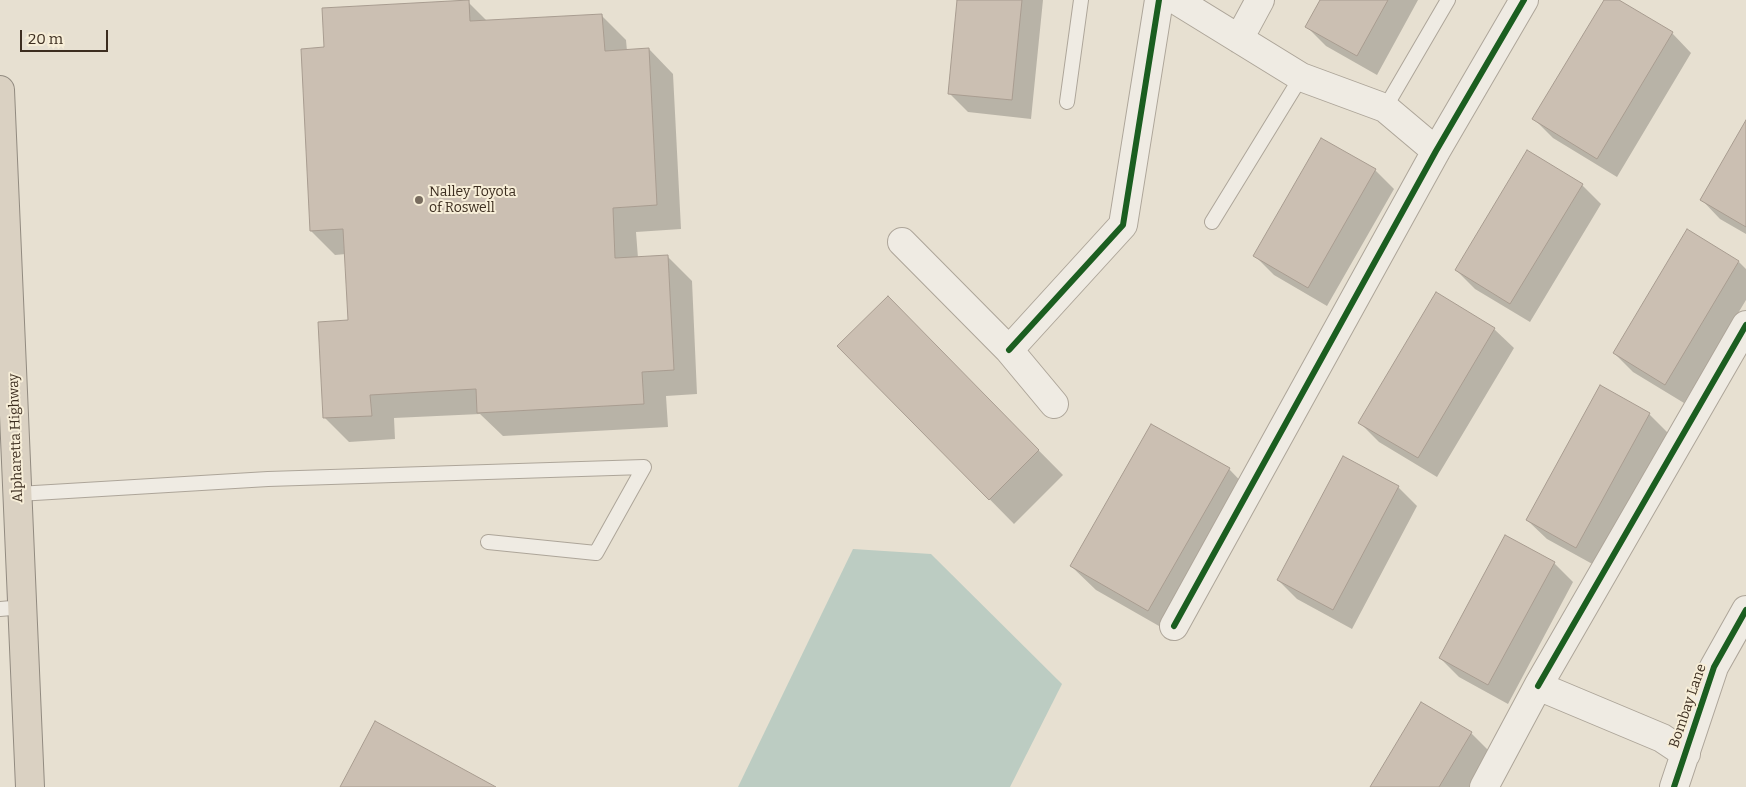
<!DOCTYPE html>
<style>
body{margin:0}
#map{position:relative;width:1746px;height:787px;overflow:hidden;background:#e7e0d1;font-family:Bitter,serif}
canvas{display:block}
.scale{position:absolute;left:20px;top:30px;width:88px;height:22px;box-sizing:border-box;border:2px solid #3d2e20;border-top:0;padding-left:6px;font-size:15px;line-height:18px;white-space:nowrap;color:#3d2e20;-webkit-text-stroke:4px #f7eed8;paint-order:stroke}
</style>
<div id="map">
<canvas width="1746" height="787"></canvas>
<div class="scale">20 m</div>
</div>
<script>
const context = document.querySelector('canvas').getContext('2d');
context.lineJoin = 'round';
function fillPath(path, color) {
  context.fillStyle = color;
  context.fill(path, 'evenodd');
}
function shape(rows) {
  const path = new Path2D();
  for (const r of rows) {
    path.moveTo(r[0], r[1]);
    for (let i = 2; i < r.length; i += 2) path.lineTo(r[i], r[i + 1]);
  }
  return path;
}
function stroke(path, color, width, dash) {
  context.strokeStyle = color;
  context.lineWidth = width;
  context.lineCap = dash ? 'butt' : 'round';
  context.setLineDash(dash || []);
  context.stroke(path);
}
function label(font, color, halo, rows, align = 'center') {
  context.font = font + ' Bitter,serif';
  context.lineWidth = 4;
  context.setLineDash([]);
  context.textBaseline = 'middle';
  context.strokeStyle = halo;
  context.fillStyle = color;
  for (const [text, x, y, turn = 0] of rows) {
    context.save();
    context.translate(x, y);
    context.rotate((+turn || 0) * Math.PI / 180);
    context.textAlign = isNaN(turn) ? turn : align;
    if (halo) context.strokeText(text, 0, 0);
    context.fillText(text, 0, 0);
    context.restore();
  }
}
fillPath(shape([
 [853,549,931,554,1062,684,1010,787,738,787]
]), '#bcccc2');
fillPath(shape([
 [959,0,1043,0,1031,119,968,112,949,93],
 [1322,0,1418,0,1377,75,1326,46,1307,27],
 [1606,0,1617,0,1672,33,1691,53,1617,177,1553,138,1534,119],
 [468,2,488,22,602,16,626,40,627,51,649,49,673,74,681,229,636,232,638,258,668,257,692,281,697,394,666,396,668,427,503,436,480,414,394,418,395,439,349,442,324,417,349,321,346,254,335,255,311,231,326,48],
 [1746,122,1746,234,1720,219,1701,199],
 [1528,152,1582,185,1601,204,1530,322,1475,289,1456,270],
 [1375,170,1394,189,1327,306,1274,275,1255,256],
 [1739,262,1746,269,1746,300,1684,403,1633,372,1614,353],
 [888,298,1063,475,1014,524,839,346],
 [1494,329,1514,348,1437,477,1379,442,1360,423],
 [1649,414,1668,433,1596,566,1547,539,1527,520],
 [1229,469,1253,494,1173,634,1096,590,1071,566],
 [1398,487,1417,506,1352,629,1297,599,1278,580],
 [1554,563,1573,582,1508,704,1459,677,1440,658],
 [1471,733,1490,752,1470,787,1372,787]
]), '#0003');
const building = shape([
 [469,0,470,21,602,14,605,51,649,48,657,205,613,208,615,258,668,255,674,370,642,372,644,404,477,413,476,389,370,395,372,416,323,418,318,322,348,320,343,229,310,231,301,49,324,47,322,8,469,0],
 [957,0,1022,0,1012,100,948,94,957,0],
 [1320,0,1388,0,1357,56,1305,27,1320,0],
 [1604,0,1619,0,1673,32,1597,159,1532,119,1604,0],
 [1746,120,1746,227,1700,200,1746,120],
 [1321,138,1376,169,1308,288,1253,256,1321,138],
 [1527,150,1583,184,1510,304,1455,270,1527,150],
 [1687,229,1739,261,1665,385,1613,353,1687,229],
 [1436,292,1495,328,1418,458,1358,423,1436,292],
 [888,296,1039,450,989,500,837,346,888,296],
 [1600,385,1650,413,1576,548,1526,520,1600,385],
 [1151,424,1230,468,1148,611,1070,566,1151,424],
 [1343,456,1399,486,1333,610,1277,580,1343,456],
 [1505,535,1555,562,1488,685,1439,658,1505,535],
 [1421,702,1472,732,1439,787,1370,787,1421,702],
 [375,721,496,787,340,787,375,721]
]);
fillPath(building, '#cbbfb2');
stroke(building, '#a89c90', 1);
const lane = shape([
 [1067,102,1081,0],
 [1385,108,1448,0],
 [1212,222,1301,77],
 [18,494,268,479,644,467,596,553,488,542],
 [0,609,23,607]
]);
const street = shape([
 [1176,0,1301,77,1385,108,1436,151],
 [1239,39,1260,0],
 [902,242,1009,350,1054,404],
 [1009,350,1123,225,1159,0],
 [1174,626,1436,151,1524,0],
 [1538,686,1746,325],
 [1484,787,1538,686,1662,738,1686,754],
 [1674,787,1714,667,1746,610]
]);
const highway = shape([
 [0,90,30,787]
]);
stroke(lane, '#ada599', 16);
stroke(street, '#ada599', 30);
stroke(highway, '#928b80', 30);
stroke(lane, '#efebe3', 14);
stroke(street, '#efebe3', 28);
stroke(highway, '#dad1c2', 28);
stroke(shape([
 [1009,350,1123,225,1159,0],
 [1174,626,1436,151,1524,0],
 [1538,686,1746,325],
 [1674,787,1714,667,1746,610]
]), '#1b5e20', 6);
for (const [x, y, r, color] of [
 [419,200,5,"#786c5e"]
]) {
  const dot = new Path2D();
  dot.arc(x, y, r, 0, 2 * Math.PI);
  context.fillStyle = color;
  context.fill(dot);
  stroke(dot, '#f7eed8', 2);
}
label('14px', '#3d2e20', '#f7eed8', [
 ["Nalley Toyota",429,192],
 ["of Roswell",429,208]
], 'left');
label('14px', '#3d2e20', '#f7eed8', [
 ["Alpharetta Highway",16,438,-92],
 ["Bombay Lane",1688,706,-71]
]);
</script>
